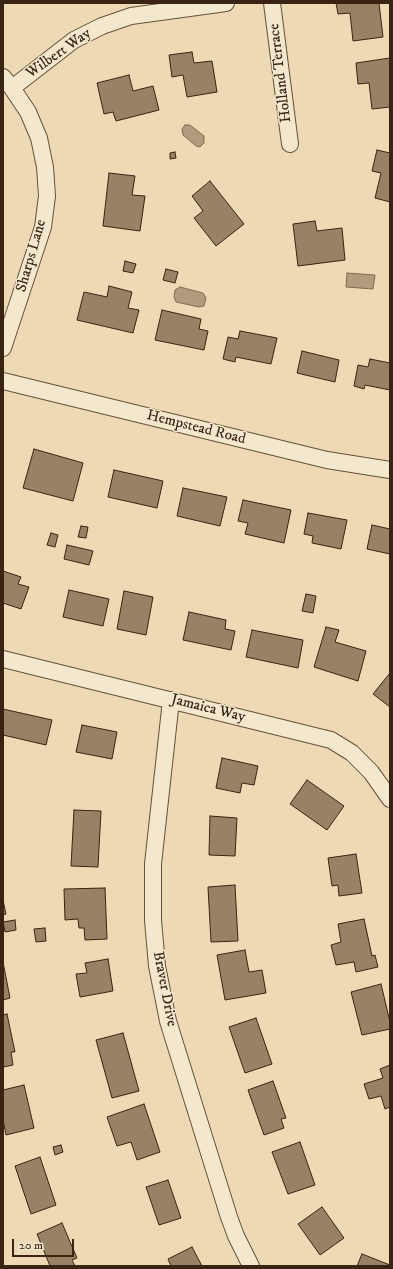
<!DOCTYPE html>
<style>
body{margin:0}
#map{position:relative;width:393px;height:1269px;overflow:hidden;background:#eddab4;font-family:"IM FELL DW Pica",serif}
canvas{display:block}
.frame{position:absolute;inset:0;border:4px solid #392312;pointer-events:none}
.scale{position:absolute;left:12px;top:1239px;width:62px;height:18px;box-sizing:border-box;border:2px solid #392312;border-top:0;padding-left:5px;font-size:12px;line-height:14px;white-space:nowrap;color:#392312;-webkit-text-stroke:3px #f3e7ce;paint-order:stroke}
</style>
<div id="map">
<canvas width="393" height="1269"></canvas>
<div class="frame"></div>
<div class="scale">20 m</div>
</div>
<script>
const context = document.querySelector('canvas').getContext('2d');
context.lineJoin = 'round';
function fillPath(path, color) {
  context.fillStyle = color;
  context.fill(path, 'evenodd');
}
function shape(rows) {
  const path = new Path2D();
  for (const r of rows) {
    path.moveTo(r[0], r[1]);
    for (let i = 2; i < r.length; i += 2) path.lineTo(r[i], r[i + 1]);
  }
  return path;
}
function stroke(path, color, width, dash) {
  context.strokeStyle = color;
  context.lineWidth = width;
  context.lineCap = dash ? 'butt' : 'round';
  context.setLineDash(dash || []);
  context.stroke(path);
}
function label(font, color, halo, rows, align = 'center') {
  context.font = font + ' "IM FELL DW Pica",serif';
  context.lineWidth = 3;
  context.setLineDash([]);
  context.textBaseline = 'middle';
  context.strokeStyle = halo;
  context.fillStyle = color;
  for (const [text, x, y, turn = 0] of rows) {
    context.save();
    context.translate(x, y);
    context.rotate((+turn || 0) * Math.PI / 180);
    context.textAlign = isNaN(turn) ? turn : align;
    if (halo) context.strokeText(text, 0, 0);
    context.fillText(text, 0, 0);
    context.restore();
  }
}
const water = shape([
 [185,125,190,125,204,136,204,143,200,147,196,146,183,135,182,129,185,125],
 [347,273,375,275,373,289,346,287,347,273],
 [180,287,203,293,206,298,204,306,199,307,176,302,174,297,175,290,180,287]
]);
fillPath(water, '#b09c7d');
stroke(water, '#806c52', 1);
const building = shape([
 [336,3,379,3,383,37,353,41,350,13,338,14,336,3],
 [192,52,194,63,212,61,217,92,187,97,183,75,172,77,169,55,192,52],
 [390,58,390,107,372,109,369,83,358,84,356,63,390,58],
 [129,75,133,91,153,86,159,110,116,121,113,112,104,114,97,83,129,75],
 [377,150,390,153,390,202,375,198,381,173,372,171,377,150],
 [175,152,176,158,170,159,170,153,175,152],
 [109,173,135,176,132,195,145,196,140,231,103,226,109,173],
 [210,181,244,224,216,246,194,218,203,211,192,196,210,181],
 [315,221,317,231,342,228,345,260,298,266,293,224,315,221],
 [125,261,136,264,133,273,123,271,125,261],
 [166,269,178,272,175,283,163,280,166,269],
 [109,286,132,292,128,308,139,310,133,333,77,320,84,292,107,297,109,286],
 [162,310,201,319,199,329,208,331,204,350,155,340,162,310],
 [240,331,277,338,271,364,236,357,235,362,223,359,228,337,238,339,240,331],
 [302,351,339,360,335,382,297,373,302,351],
 [370,359,390,363,390,390,365,385,364,389,354,386,358,365,368,367,370,359],
 [34,449,83,463,73,501,23,488,34,449],
 [114,470,163,481,157,508,108,497,114,470],
 [183,488,227,497,220,526,177,516,183,488],
 [243,500,291,510,284,543,245,534,248,523,238,521,243,500],
 [308,513,347,520,341,549,312,543,313,536,304,534,308,513],
 [372,525,390,529,390,554,367,549,372,525],
 [81,526,88,527,86,538,78,537,81,526],
 [51,533,58,535,55,547,47,545,51,533],
 [67,545,93,551,89,565,64,559,67,545],
 [3,571,21,577,18,584,29,587,21,609,3,603,3,571],
 [69,590,109,599,103,626,63,617,69,590],
 [124,591,153,597,146,635,117,629,124,591],
 [306,594,316,596,313,613,302,611,306,594],
 [189,612,226,620,225,629,235,631,231,650,183,640,189,612],
 [326,627,339,630,335,642,366,651,358,681,314,667,326,627],
 [252,630,303,640,298,668,246,657,252,630],
 [390,673,390,707,373,694,390,673],
 [3,709,52,720,46,745,3,735,3,709],
 [82,725,117,732,112,759,76,752,82,725],
 [222,758,258,766,254,785,242,783,240,793,216,788,222,758],
 [307,780,344,806,327,830,290,804,307,780],
 [74,810,101,811,98,867,71,866,74,810],
 [210,816,237,818,235,856,209,855,210,816],
 [356,854,362,893,339,896,338,885,332,886,328,858,356,854],
 [235,885,238,941,211,942,208,887,235,885],
 [105,888,107,939,85,940,84,928,79,928,78,919,65,920,64,889,105,888],
 [3,900,6,914,3,915,3,900],
 [364,919,372,956,375,955,378,967,356,972,354,962,336,965,331,945,341,942,338,924,364,919],
 [15,920,16,930,5,932,3,922,15,920],
 [45,928,46,941,36,942,34,929,45,928],
 [245,950,249,972,262,970,266,993,225,1000,217,955,245,950],
 [108,959,113,991,80,997,76,974,87,973,85,963,108,959],
 [3,962,10,998,3,1000,3,962],
 [381,984,390,1022,390,1029,362,1035,351,992,381,984],
 [7,1014,15,1052,11,1052,13,1065,3,1067,3,1015,7,1014],
 [256,1018,272,1064,245,1073,229,1027,256,1018],
 [123,1033,139,1091,112,1098,96,1040,123,1033],
 [390,1065,390,1107,385,1109,381,1096,369,1099,364,1084,383,1078,380,1069,390,1065],
 [273,1081,286,1118,281,1119,284,1128,264,1135,248,1090,273,1081],
 [24,1085,34,1128,6,1135,3,1120,3,1090,24,1085],
 [144,1104,160,1152,137,1160,131,1142,117,1146,107,1117,144,1104],
 [300,1142,315,1185,288,1194,272,1152,300,1142],
 [61,1145,63,1152,55,1155,53,1147,61,1145],
 [40,1157,56,1205,31,1214,15,1166,40,1157],
 [168,1180,181,1218,159,1225,146,1187,168,1180],
 [322,1207,344,1238,320,1255,298,1224,322,1207],
 [62,1223,77,1258,72,1260,75,1266,50,1266,37,1234,62,1223],
 [192,1247,202,1266,171,1266,168,1259,192,1247],
 [362,1254,390,1265,390,1266,357,1266,362,1254]
]);
fillPath(building, '#978266');
stroke(building, '#392312', 1);
const minor = shape([
 [272,3,290,144],
 [3,77,12,88,28,112,39,138,45,167,47,196,43,227,3,348],
 [12,88,74,40,102,26,131,16,226,3],
 [3,381,327,460,390,470],
 [3,659,331,740,352,753,371,772,390,799],
 [171,700,153,864,153,920,157,966,168,1021,229,1217,236,1236,251,1266]
]);
stroke(minor, '#66513a', 18);
stroke(minor, '#f3e7ce', 16);
label('15px', '#392312', '#f3e7ce', [
 ["Wilbert Way",59,54,-35],
 ["Holland Terrace",281,73,-97],
 ["Sharps Lane",32,256,-74],
 ["Hempstead Road",196,428,14],
 ["Jamaica Way",208,709,14],
 ["Braver Drive",164,989,79]
]);
</script>
